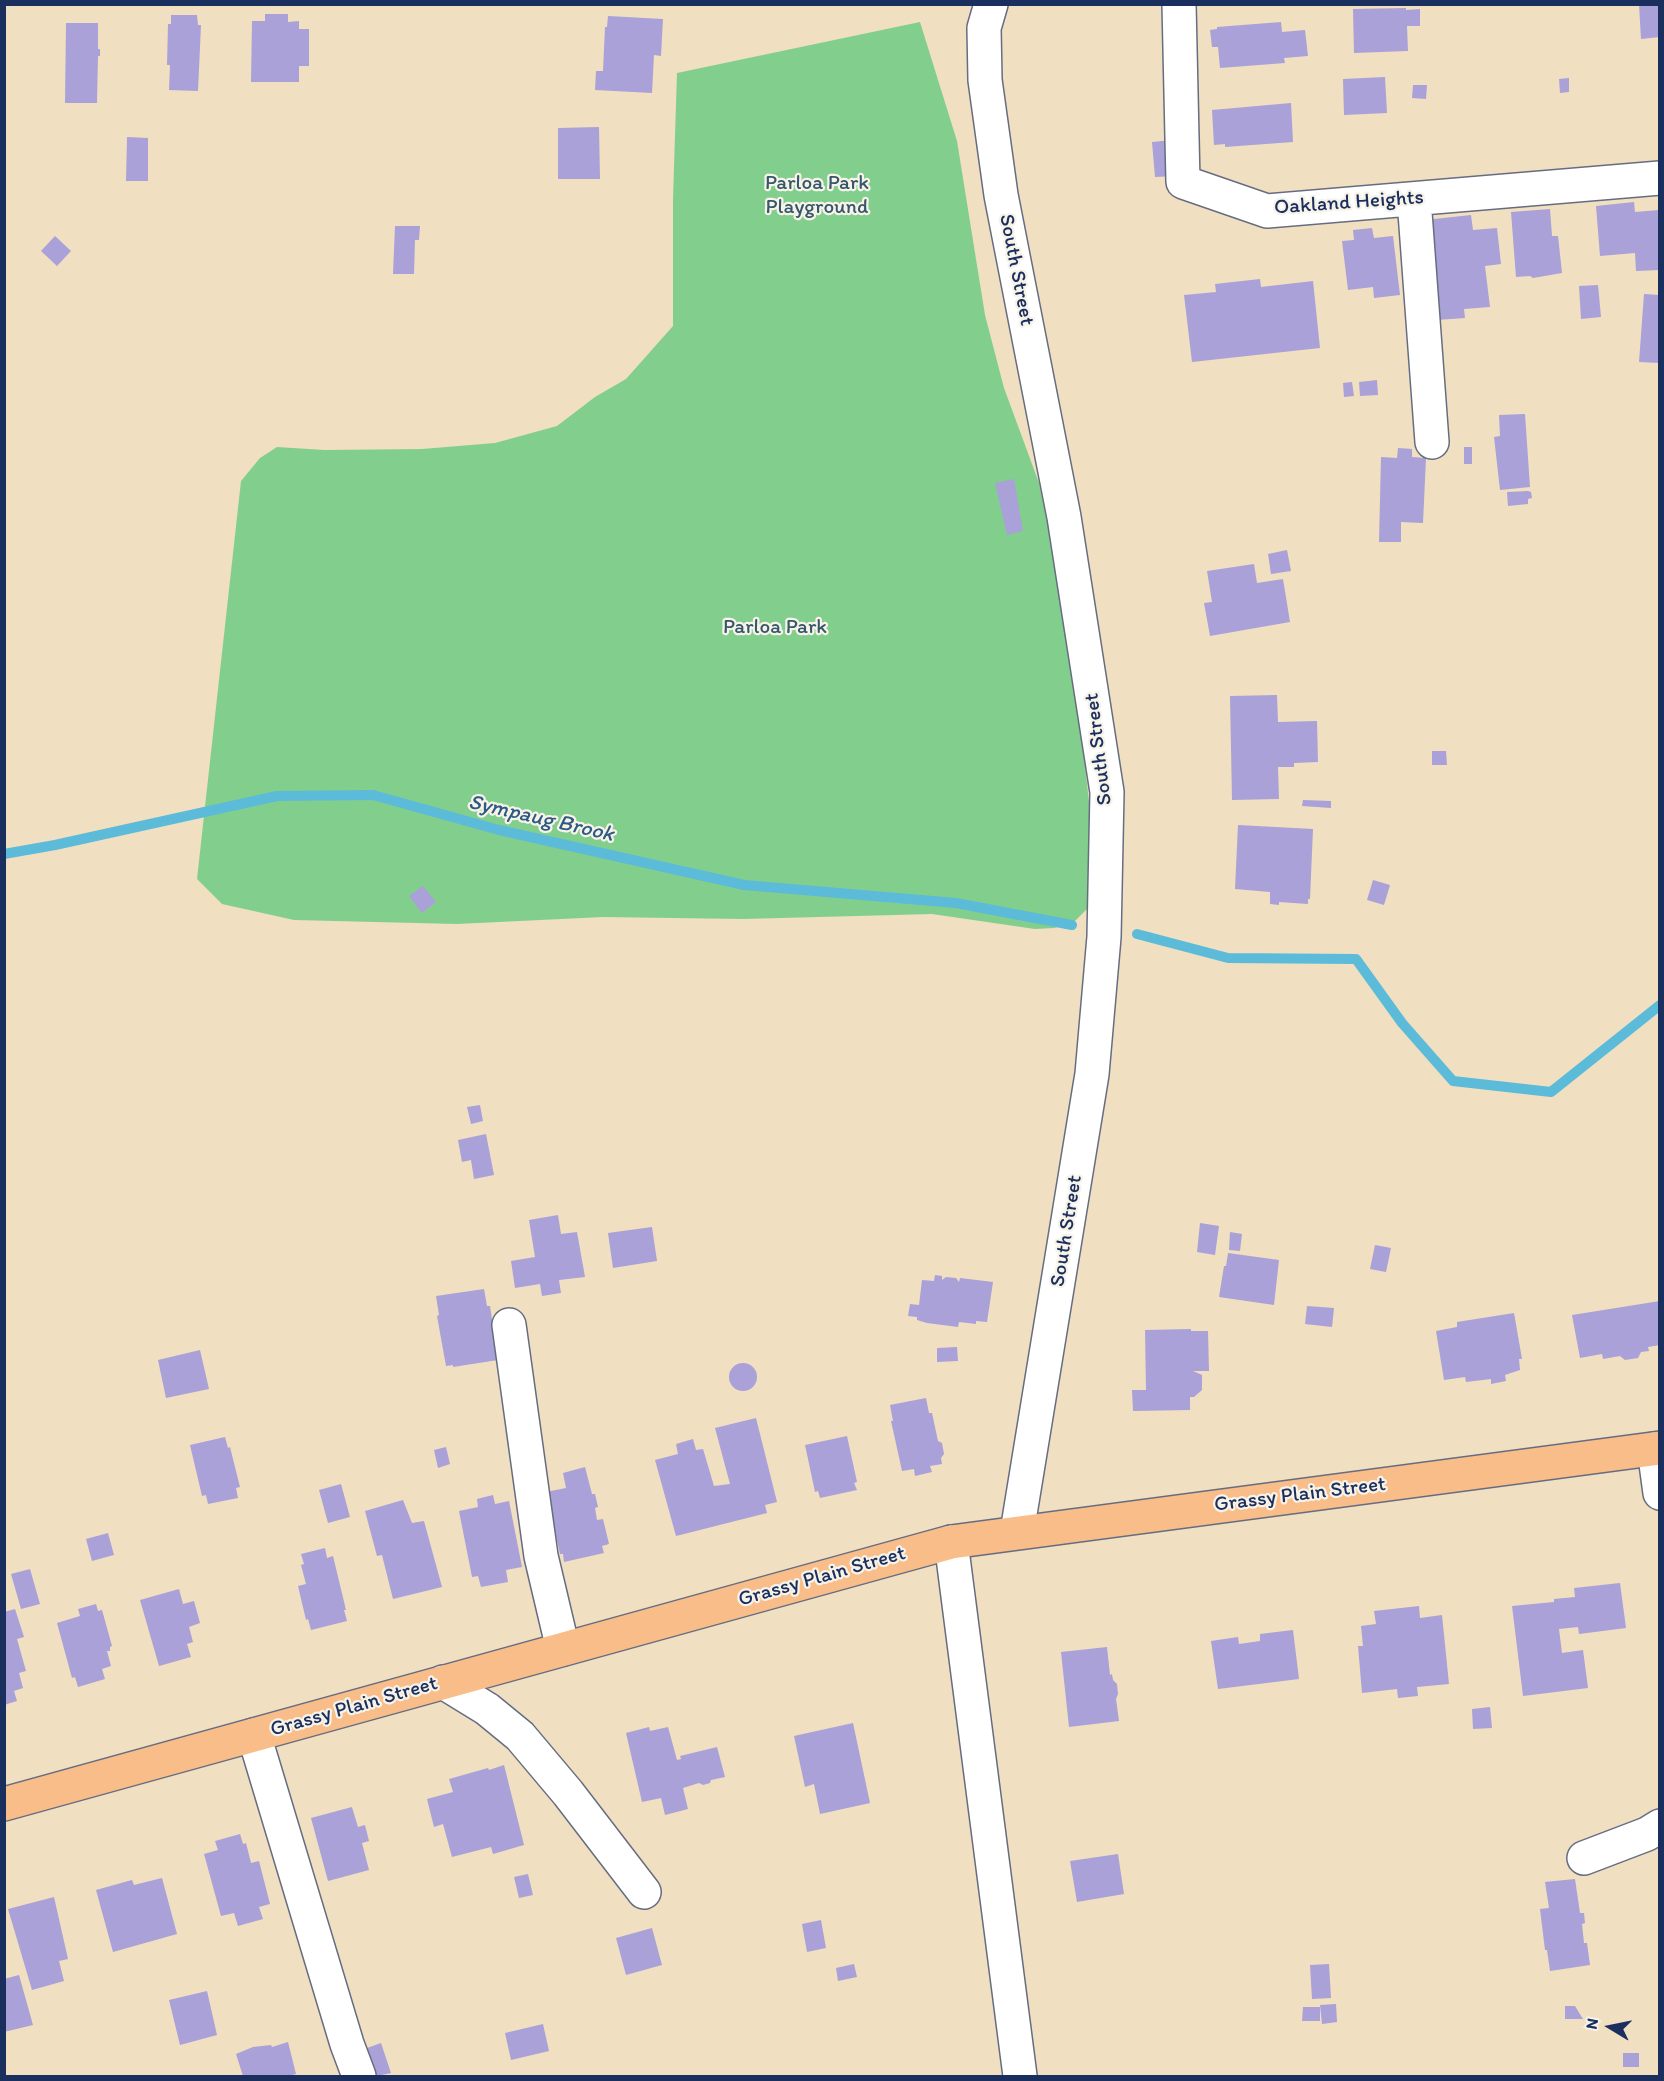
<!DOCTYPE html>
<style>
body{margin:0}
#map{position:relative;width:1664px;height:2081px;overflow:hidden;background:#f0dfc1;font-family:Itim,sans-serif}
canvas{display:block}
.frame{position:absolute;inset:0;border:6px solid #1b2f5e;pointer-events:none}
.north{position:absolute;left:1580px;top:1997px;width:60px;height:60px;-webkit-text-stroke:4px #f7f3e8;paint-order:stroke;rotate:280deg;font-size:16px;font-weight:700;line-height:24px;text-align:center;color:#1b2f5e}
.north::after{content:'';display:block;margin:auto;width:21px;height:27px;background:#1b2f5e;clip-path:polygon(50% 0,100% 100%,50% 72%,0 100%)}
</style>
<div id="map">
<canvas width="1664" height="2081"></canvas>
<div class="frame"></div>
<div class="north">N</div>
</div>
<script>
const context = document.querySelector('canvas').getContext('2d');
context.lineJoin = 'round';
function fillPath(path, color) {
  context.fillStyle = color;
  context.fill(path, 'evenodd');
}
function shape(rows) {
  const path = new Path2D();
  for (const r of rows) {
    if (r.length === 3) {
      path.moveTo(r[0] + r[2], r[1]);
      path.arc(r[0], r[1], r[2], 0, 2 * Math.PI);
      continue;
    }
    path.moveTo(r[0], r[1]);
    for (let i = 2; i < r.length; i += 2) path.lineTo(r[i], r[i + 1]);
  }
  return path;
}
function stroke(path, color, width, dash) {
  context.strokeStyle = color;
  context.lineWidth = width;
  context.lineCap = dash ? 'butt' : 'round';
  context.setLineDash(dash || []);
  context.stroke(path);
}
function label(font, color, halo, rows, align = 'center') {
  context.font = font + ' Itim,sans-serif';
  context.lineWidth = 4.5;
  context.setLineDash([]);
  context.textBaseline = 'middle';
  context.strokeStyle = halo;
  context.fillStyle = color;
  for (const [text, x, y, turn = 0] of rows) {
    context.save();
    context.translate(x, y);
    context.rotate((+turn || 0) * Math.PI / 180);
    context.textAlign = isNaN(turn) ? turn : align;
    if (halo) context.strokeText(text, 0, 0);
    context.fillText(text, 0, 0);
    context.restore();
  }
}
fillPath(shape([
 [920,22,957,141,985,315,1004,388,1039,483,1058,568,1074,665,1090,811,1089,907,1073,923,1054,928,1035,929,932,914,743,919,603,917,457,924,294,920,222,904,197,879,241,481,260,458,277,447,325,450,422,449,495,443,557,426,595,397,626,379,673,326,673,199,677,73]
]), '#82cf8d');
stroke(shape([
 [4,854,55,845,277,796,373,795,499,830,744,885,956,903,1072,925],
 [1137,934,1228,958,1356,959,1402,1023,1453,1081,1551,1092,1660,1005]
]), '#5bbbd9', 10);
fillPath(shape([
 [1639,4,1660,4,1660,37,1641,39],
 [1406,8,1406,10,1420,9,1420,26,1407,26,1408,51,1354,53,1353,9],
 [265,14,288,14,288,22,299,21,299,29,309,29,309,66,299,66,299,82,251,82,252,21,265,21],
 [171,15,197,15,198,25,201,25,198,91,169,90,170,65,167,65,168,24,171,24],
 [608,16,663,19,661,56,654,55,652,93,595,90,596,71,603,71,605,27,607,27],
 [1281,22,1282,32,1305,30,1308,56,1284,58,1285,63,1220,68,1218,47,1212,47,1210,30,1217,29,1217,27],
 [66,23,98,23,98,49,100,49,100,56,98,56,97,103,65,103],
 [1385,77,1387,113,1344,115,1343,79],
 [1569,78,1569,92,1560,93,1559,79],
 [1413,85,1427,85,1426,99,1412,98],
 [1291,103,1293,142,1225,147,1225,144,1214,145,1212,110],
 [599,127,600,179,558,179,558,128],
 [127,137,148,138,148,181,126,181],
 [1173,140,1176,176,1155,177,1152,142],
 [1634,202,1635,212,1659,210,1660,270,1636,271,1635,253,1600,256,1596,206],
 [1550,209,1552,236,1558,236,1562,273,1533,278,1530,276,1516,277,1511,212],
 [1471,215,1473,230,1497,228,1501,264,1485,266,1490,307,1464,309,1465,318,1437,320,1425,220],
 [395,226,420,226,419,240,415,240,414,274,393,274],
 [1372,228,1374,238,1393,236,1400,295,1374,298,1373,287,1348,290,1342,241,1354,240,1353,230],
 [55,236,71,251,57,266,41,251],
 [1260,279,1261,287,1313,281,1320,348,1192,362,1184,295,1216,292,1215,284],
 [1598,285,1601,317,1581,319,1579,286],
 [1644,294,1660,295,1660,363,1639,362],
 [1377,380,1378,395,1360,396,1359,382],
 [1352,382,1354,396,1344,397,1343,383],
 [1525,414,1530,487,1500,490,1494,437,1500,436,1499,415],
 [1464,447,1472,447,1472,464,1464,464],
 [1398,448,1412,449,1412,457,1426,458,1423,523,1401,522,1401,542,1379,542,1381,457,1397,458],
 [1014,479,1023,531,1007,535,995,483],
 [1528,491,1531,492,1532,498,1528,499,1528,504,1508,506,1507,492],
 [1287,550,1291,571,1271,574,1268,554],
 [1254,564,1257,583,1283,579,1290,622,1210,636,1204,603,1212,602,1207,571],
 [1277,695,1278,722,1317,721,1318,762,1294,763,1294,767,1278,767,1279,799,1232,800,1230,696],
 [1432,751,1446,751,1447,765,1432,765],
 [1303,800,1331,801,1331,808,1302,806],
 [1238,825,1313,829,1310,899,1308,899,1308,904,1279,902,1279,905,1270,904,1270,892,1235,889],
 [1373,880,1390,885,1384,905,1367,900],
 [423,886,436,902,422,913,409,896],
 [480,1105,483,1121,471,1124,467,1107],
 [486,1134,494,1175,474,1179,471,1160,462,1162,458,1140],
 [558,1215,561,1234,577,1232,585,1277,559,1280,561,1293,542,1296,540,1284,515,1288,511,1261,535,1257,529,1220],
 [1200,1223,1219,1226,1215,1255,1197,1252],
 [652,1227,657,1261,613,1268,608,1233],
 [1230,1232,1242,1234,1240,1251,1229,1250],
 [1375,1245,1391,1248,1386,1272,1370,1269],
 [1228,1253,1279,1260,1274,1305,1219,1297,1224,1266,1226,1266],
 [935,1275,942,1276,942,1280,946,1277,956,1278,959,1282,960,1278,993,1282,987,1322,976,1321,976,1324,959,1322,958,1327,927,1323,917,1320,917,1317,908,1316,910,1304,919,1305,922,1280,934,1281],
 [484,1289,487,1306,490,1306,498,1360,453,1367,453,1365,446,1366,437,1316,439,1315,436,1296],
 [1660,1301,1660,1345,1648,1347,1649,1351,1641,1352,1638,1358,1625,1360,1620,1356,1603,1359,1602,1354,1580,1358,1572,1315],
 [1307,1306,1334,1308,1332,1327,1305,1324],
 [1514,1313,1522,1359,1519,1359,1520,1370,1505,1375,1506,1381,1491,1384,1491,1379,1466,1382,1465,1377,1444,1380,1436,1331,1457,1327,1457,1322],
 [1191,1329,1191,1331,1208,1331,1209,1371,1193,1371,1202,1375,1202,1390,1194,1397,1190,1397,1190,1410,1133,1411,1132,1390,1146,1390,1145,1330],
 [957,1347,958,1361,937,1362,937,1348],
 [200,1350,209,1389,166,1398,158,1360],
 [743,1377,14],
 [926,1398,929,1413,932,1413,938,1441,942,1443,944,1454,941,1458,942,1464,930,1466,932,1472,915,1476,914,1469,902,1471,891,1421,893,1421,890,1405],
 [756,1418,777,1502,765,1505,767,1513,676,1536,655,1460,678,1454,676,1444,693,1439,696,1450,703,1449,714,1486,730,1484,715,1428],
 [847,1436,857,1482,854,1483,857,1490,820,1498,818,1491,815,1492,805,1445],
 [225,1437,228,1448,230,1447,240,1487,236,1488,238,1498,208,1504,206,1495,202,1496,190,1445],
 [446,1447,450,1464,438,1468,434,1450],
 [585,1467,592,1494,595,1494,598,1507,595,1508,597,1520,603,1519,609,1544,602,1546,604,1553,564,1562,563,1554,560,1554,546,1492,566,1488,563,1473],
 [341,1484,350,1517,328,1523,319,1490],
 [493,1495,495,1504,509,1501,522,1567,506,1570,508,1582,481,1587,478,1576,472,1577,459,1511,478,1507,477,1499],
 [403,1500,412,1523,424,1521,442,1587,393,1599,382,1555,377,1556,365,1511],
 [108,1533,114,1555,92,1561,86,1539],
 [325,1548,327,1558,333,1556,346,1610,344,1610,347,1621,311,1630,308,1619,306,1620,298,1586,306,1584,301,1565,304,1564,301,1554],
 [30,1569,40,1604,21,1609,11,1574],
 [1620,1583,1626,1628,1579,1634,1578,1627,1559,1629,1562,1653,1583,1650,1588,1688,1523,1696,1512,1606,1554,1602,1554,1599,1575,1597,1574,1588],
 [179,1589,183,1604,194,1601,200,1623,189,1627,193,1642,187,1644,191,1657,159,1666,140,1600],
 [96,1604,98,1611,102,1610,112,1646,110,1647,110,1651,107,1651,111,1666,102,1669,105,1679,78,1687,75,1677,72,1678,57,1623,80,1616,78,1609],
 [1419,1606,1420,1618,1442,1615,1449,1684,1417,1687,1418,1696,1398,1698,1397,1689,1362,1693,1358,1646,1363,1646,1361,1626,1376,1624,1374,1611],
 [15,1609,24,1637,17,1639,26,1671,19,1673,23,1688,14,1691,17,1701,4,1705,4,1612],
 [1293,1630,1299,1679,1218,1689,1211,1641,1238,1637,1239,1644,1260,1641,1260,1634],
 [1107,1647,1110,1675,1112,1674,1113,1680,1117,1684,1118,1694,1116,1699,1119,1721,1069,1727,1061,1652],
 [1490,1707,1492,1728,1473,1729,1472,1709],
 [853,1723,870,1803,820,1814,814,1784,805,1787,794,1736],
 [649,1727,650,1731,668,1727,677,1760,681,1759,680,1756,717,1747,725,1777,711,1780,710,1783,703,1785,699,1783,683,1788,688,1809,665,1815,661,1798,642,1802,626,1733],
 [504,1765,524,1845,493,1854,491,1847,452,1857,443,1824,434,1827,427,1799,453,1792,449,1779,488,1768,489,1770],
 [352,1807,358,1827,365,1825,369,1841,362,1843,369,1870,328,1881,311,1818],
 [240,1834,243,1844,246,1843,251,1863,259,1861,270,1904,259,1907,263,1919,238,1926,234,1913,221,1916,204,1854,218,1850,215,1841],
 [1118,1854,1124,1894,1077,1902,1070,1861],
 [528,1874,533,1895,519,1898,514,1877],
 [162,1878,177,1934,113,1952,96,1890,132,1880,134,1885],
 [1575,1879,1580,1913,1584,1913,1585,1923,1582,1924,1584,1943,1587,1943,1590,1965,1550,1971,1547,1950,1545,1950,1540,1909,1549,1908,1545,1882],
 [54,1897,68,1959,59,1961,64,1981,32,1990,8,1909],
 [821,1920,826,1948,807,1952,802,1924],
 [652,1928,662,1965,626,1975,616,1938],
 [854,1964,857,1977,838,1981,836,1968],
 [1329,1964,1331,1998,1312,1999,1310,1965],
 [19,1975,33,2025,4,2032,4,1979],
 [207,1991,217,2035,180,2045,169,2000],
 [1336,2004,1337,2022,1322,2024,1320,2005],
 [1565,2006,1575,2006,1583,2019,1565,2019],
 [1303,2007,1320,2007,1320,2021,1302,2021],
 [543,2024,549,2051,511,2060,505,2033],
 [288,2042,296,2074,288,2076,243,2076,236,2054,253,2047,271,2045,272,2047],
 [381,2043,391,2073,377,2076,367,2048],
 [1623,2053,1639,2053,1639,2067,1623,2067]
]), '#a9a1d8');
const minor = shape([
 [991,4,984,28,985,80,1001,195,1064,517,1107,792,1104,937,1092,1074,1017,1532],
 [1179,4,1183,182,1267,211,1660,178],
 [1414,199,1432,442],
 [509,1325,541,1556,563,1649],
 [1654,1449,1660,1493],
 [951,1542,1020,2076],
 [443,1682,487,1709,520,1736,568,1793,644,1892],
 [254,1735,347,2044,359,2076],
 [1584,1858,1647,1834,1660,1826]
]);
const major = shape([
 [4,1804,951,1542,1660,1448]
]);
stroke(minor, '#666d81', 36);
stroke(major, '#666d81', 36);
stroke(minor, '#fff', 33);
stroke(major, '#f8bd89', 33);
label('21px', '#35576a', '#f7f3e8', [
 ["Parloa Park",817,184],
 ["Playground",817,208],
 ["Parloa Park",775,628]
]);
label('21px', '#1b2f5e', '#f7f3e8', [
 ["Oakland Heights",1349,203,-4],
 ["South Street",1016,270,79],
 ["South Street",1099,749,-97],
 ["South Street",1067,1231,-81],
 ["Grassy Plain Street",1300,1495,-7],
 ["Grassy Plain Street",822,1577,-16],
 ["Grassy Plain Street",354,1707,-16]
]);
label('italic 22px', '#2e5983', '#f7f3e8', [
 ["Sympaug Brook",541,819,13]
]);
</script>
